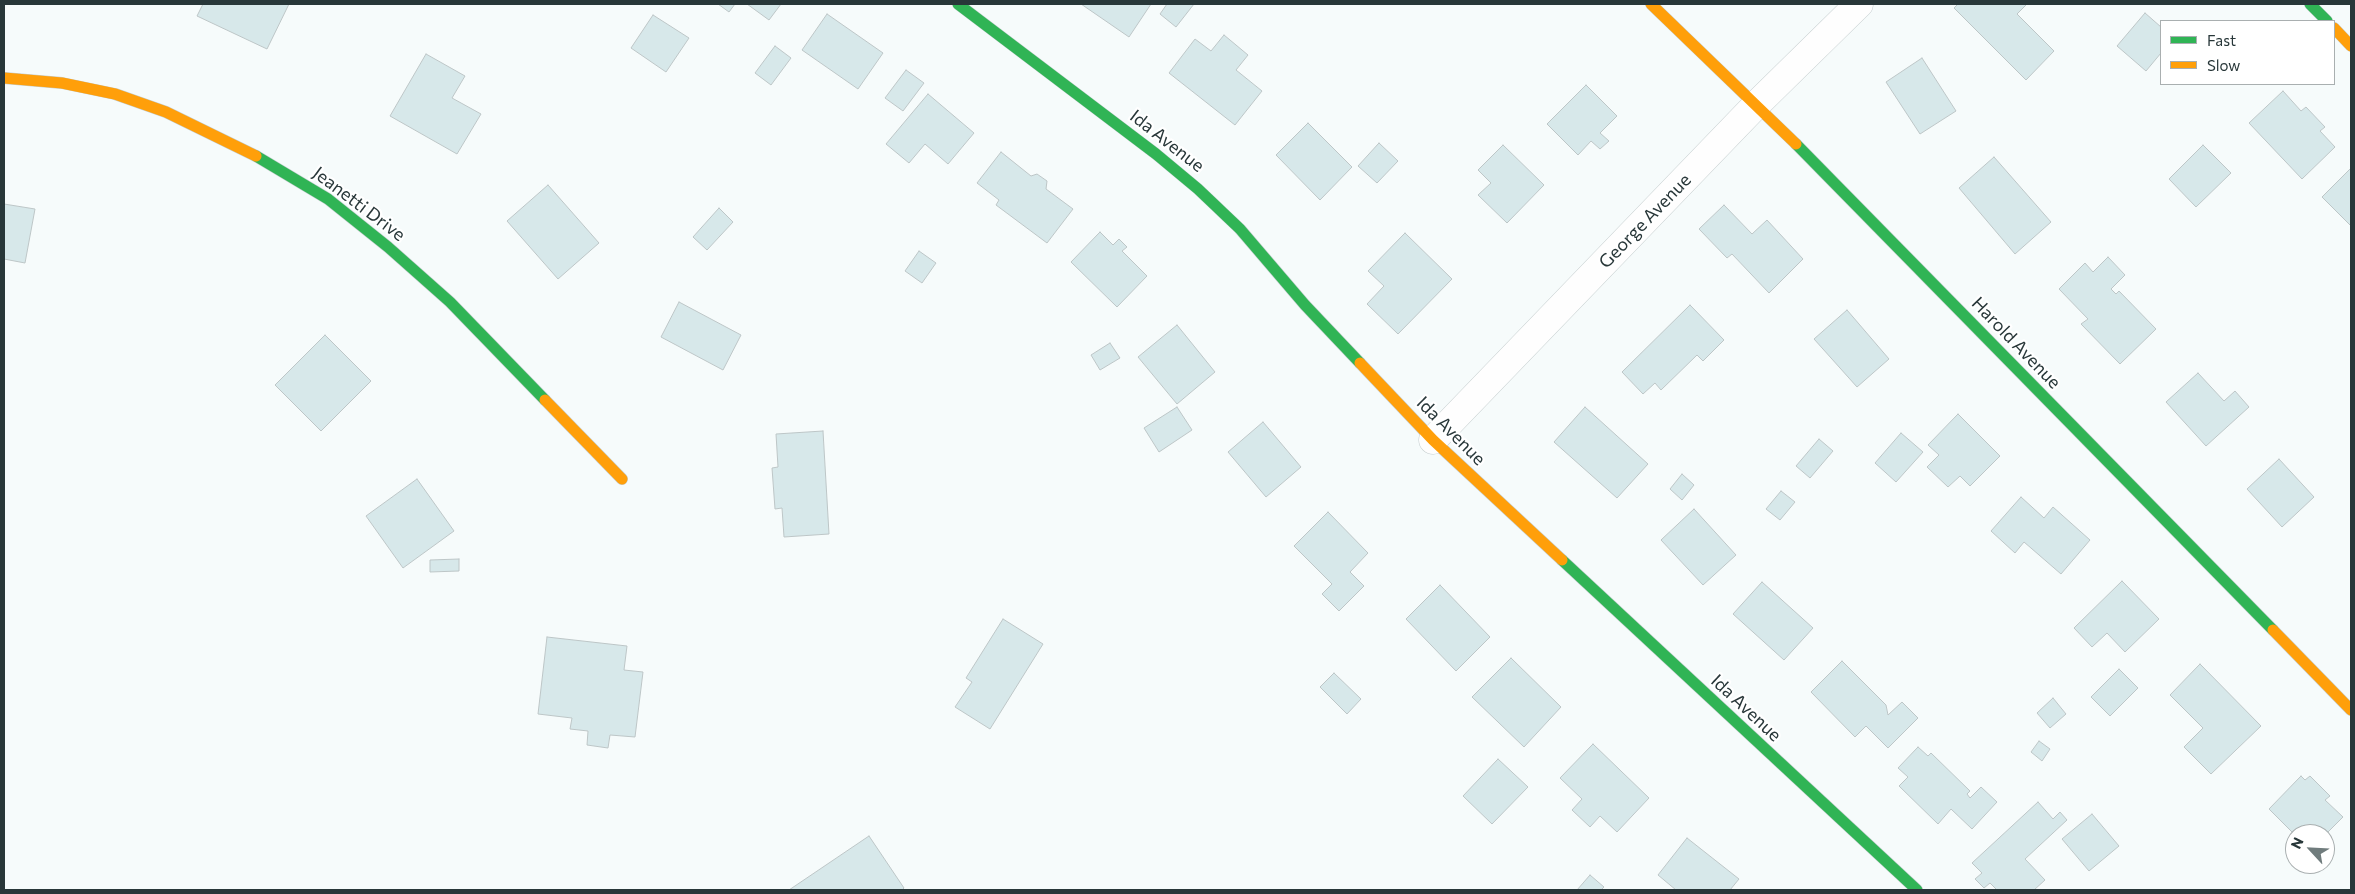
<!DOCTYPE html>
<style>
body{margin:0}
#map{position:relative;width:2355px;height:894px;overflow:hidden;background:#f6fbfb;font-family:Commissioner,sans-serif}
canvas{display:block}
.frame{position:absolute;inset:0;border:5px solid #283739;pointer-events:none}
.legend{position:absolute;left:2160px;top:20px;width:175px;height:65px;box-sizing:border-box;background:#fff;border:1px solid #a9afb0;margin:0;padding:6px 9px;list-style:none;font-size:15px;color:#283739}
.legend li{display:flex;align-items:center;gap:10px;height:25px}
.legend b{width:25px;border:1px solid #a9afb0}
.north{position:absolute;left:2285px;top:824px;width:50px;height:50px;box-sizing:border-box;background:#fff;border:1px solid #a9afb0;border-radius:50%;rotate:295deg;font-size:14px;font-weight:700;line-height:20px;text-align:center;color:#283739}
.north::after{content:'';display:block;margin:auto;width:18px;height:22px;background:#707c7d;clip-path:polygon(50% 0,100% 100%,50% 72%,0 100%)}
</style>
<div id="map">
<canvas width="2355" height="894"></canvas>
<div class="frame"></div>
<ul class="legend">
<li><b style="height:6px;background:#30b455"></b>Fast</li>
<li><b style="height:6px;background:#ff9f0a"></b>Slow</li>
</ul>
<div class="north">N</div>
</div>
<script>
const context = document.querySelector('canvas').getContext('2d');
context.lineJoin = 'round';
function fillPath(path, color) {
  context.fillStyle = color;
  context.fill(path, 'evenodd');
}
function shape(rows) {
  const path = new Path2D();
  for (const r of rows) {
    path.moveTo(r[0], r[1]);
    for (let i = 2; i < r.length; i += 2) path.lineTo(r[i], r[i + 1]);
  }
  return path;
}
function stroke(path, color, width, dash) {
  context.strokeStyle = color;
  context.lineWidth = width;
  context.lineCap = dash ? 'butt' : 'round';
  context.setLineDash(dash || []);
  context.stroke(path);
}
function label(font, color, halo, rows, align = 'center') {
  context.font = font + ' Commissioner,sans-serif';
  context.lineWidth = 4.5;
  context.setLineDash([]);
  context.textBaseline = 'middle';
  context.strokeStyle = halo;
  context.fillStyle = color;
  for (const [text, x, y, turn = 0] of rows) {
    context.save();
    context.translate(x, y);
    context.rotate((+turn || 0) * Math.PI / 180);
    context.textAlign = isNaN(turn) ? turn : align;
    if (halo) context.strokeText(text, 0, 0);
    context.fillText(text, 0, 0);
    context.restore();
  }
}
const building = shape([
 [203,4,289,4,267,49,197,16,203,4],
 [718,4,735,4,729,12,718,4],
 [747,4,781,4,769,20,747,4],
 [1081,4,1151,4,1129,37,1081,4],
 [1167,4,1194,4,1176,27,1160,14,1167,4],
 [1958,4,2027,4,2017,14,2054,51,2026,80,1954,8,1958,4],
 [2145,13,2161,27,2161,53,2146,71,2117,46,2145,13],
 [827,14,883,53,858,89,802,50,827,14],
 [653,15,689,38,666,72,631,48,653,15],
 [1224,35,1248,55,1236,70,1262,91,1235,125,1169,73,1195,39,1211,51,1224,35],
 [775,46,791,58,771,85,755,73,775,46],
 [426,54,465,76,452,98,481,114,457,154,390,116,426,54],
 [1922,58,1956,111,1920,134,1886,82,1922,58],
 [906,70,924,83,903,111,885,98,906,70],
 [1586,85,1617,116,1600,133,1609,141,1600,149,1591,141,1578,155,1547,124,1586,85],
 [2283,91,2301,111,2306,107,2325,127,2320,131,2335,147,2302,179,2249,123,2283,91],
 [928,94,974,133,948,164,925,144,909,163,886,144,928,94],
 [1308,123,1352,167,1320,200,1276,155,1308,123],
 [1379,143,1398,161,1377,183,1358,166,1379,143],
 [1503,145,1544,185,1507,223,1478,195,1491,183,1478,170,1503,145],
 [2203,145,2231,173,2196,207,2169,179,2203,145],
 [1001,152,1031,176,1037,174,1047,181,1046,189,1073,209,1047,243,996,205,999,200,977,183,1001,152],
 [1994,157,2051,222,2015,254,1959,188,1994,157],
 [2351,168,2351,226,2322,197,2351,168],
 [548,185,599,243,558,279,507,221,548,185],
 [4,204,35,209,25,263,4,259,4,204],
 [1724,205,1752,234,1767,220,1803,259,1769,293,1732,254,1727,258,1699,229,1724,205],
 [719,208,733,222,707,250,693,237,719,208],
 [1100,232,1113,245,1119,239,1127,247,1122,251,1147,276,1117,307,1071,262,1100,232],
 [1405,233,1452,279,1398,334,1367,304,1384,286,1368,271,1405,233],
 [919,251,936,263,922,283,905,271,919,251],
 [2108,257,2125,275,2111,289,2116,294,2119,291,2156,329,2120,364,2081,324,2088,319,2059,289,2085,263,2093,272,2108,257],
 [679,302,741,335,723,370,661,337,679,302],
 [1690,305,1724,340,1703,361,1697,355,1661,390,1655,383,1643,394,1622,372,1690,305],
 [1847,310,1889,359,1857,387,1814,339,1847,310],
 [1177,325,1215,372,1177,404,1138,357,1177,325],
 [325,335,371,381,321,431,275,385,325,335],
 [1110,343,1120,358,1100,370,1091,355,1110,343],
 [2198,373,2224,401,2235,391,2249,407,2206,446,2166,402,2198,373],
 [1177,407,1192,430,1159,452,1144,428,1177,407],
 [1585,407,1648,464,1617,498,1554,442,1585,407],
 [1958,414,2000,456,1970,486,1960,476,1948,487,1927,467,1939,455,1928,445,1958,414],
 [1263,422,1301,467,1266,497,1228,452,1263,422],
 [823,431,829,534,784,537,782,508,775,509,772,468,778,467,776,434,823,431],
 [1901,433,1923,452,1896,482,1875,463,1901,433],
 [1819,439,1833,451,1810,478,1796,466,1819,439],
 [2279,459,2314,497,2282,527,2247,489,2279,459],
 [1682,474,1694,485,1682,500,1670,489,1682,474],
 [417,479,454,531,403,568,366,516,417,479],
 [1781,491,1795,502,1780,520,1766,509,1781,491],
 [2021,497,2044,518,2053,507,2090,540,2061,574,2024,542,2015,553,1991,531,2021,497],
 [1694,509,1736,555,1703,585,1661,540,1694,509],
 [1328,512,1368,553,1350,572,1364,586,1339,611,1322,594,1332,584,1294,546,1328,512],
 [459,559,459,571,430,572,430,560,459,559],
 [2122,581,2159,619,2125,652,2107,633,2092,647,2074,628,2122,581],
 [1762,582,1813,628,1784,660,1733,614,1762,582],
 [1440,585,1490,637,1456,671,1406,619,1440,585],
 [1003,619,1043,644,990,729,955,707,972,682,966,678,1003,619],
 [547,637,627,646,624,670,643,672,635,737,610,735,608,748,587,745,588,731,570,729,572,718,538,714,547,637],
 [1511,658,1561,707,1524,747,1472,697,1511,658],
 [1842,661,1886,705,1888,715,1902,702,1918,718,1888,748,1866,726,1855,737,1811,692,1842,661],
 [2200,664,2261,726,2211,774,2184,747,2203,728,2170,695,2200,664],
 [2119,669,2138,688,2110,716,2091,697,2119,669],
 [1334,673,1361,699,1347,714,1320,687,1334,673],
 [2053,698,2066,714,2050,728,2037,713,2053,698],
 [2039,741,2050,749,2042,761,2031,752,2039,741],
 [1593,744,1649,798,1617,832,1600,816,1590,827,1572,810,1582,799,1560,778,1593,744],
 [1918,747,1928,756,1931,753,1970,791,1967,794,1970,798,1981,787,1997,802,1972,829,1951,809,1938,824,1899,786,1908,777,1898,768,1918,747],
 [1498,759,1528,787,1492,824,1463,796,1498,759],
 [2301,776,2305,780,2310,776,2330,796,2325,800,2343,817,2325,835,2295,835,2269,809,2301,776],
 [2038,802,2053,819,2060,812,2067,820,2025,859,2045,880,2034,890,1997,890,1990,883,1984,888,1975,879,1982,873,1972,863,2038,802],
 [2092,814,2119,846,2089,871,2062,839,2092,814],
 [869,836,904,888,902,890,789,890,869,836],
 [1687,838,1739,879,1730,890,1676,890,1658,875,1687,838],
 [1590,875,1604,887,1601,890,1577,890,1590,875]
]);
fillPath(building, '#d7e8ea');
stroke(building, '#bdc6c7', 1);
const street = shape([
 [1433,440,1757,104,1859,4]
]);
const fast = shape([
 [958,4,1156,154,1198,189,1240,229,1305,305,1360,363],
 [2310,4,2327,21],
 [1796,144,2273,630],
 [256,156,328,199,388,247,450,302,545,400],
 [1562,560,1917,890]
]);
const slow = shape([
 [1651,4,1796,144],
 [2334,28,2351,46],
 [4,78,62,83,115,94,166,112,256,156],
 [1360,363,1433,440,1562,560],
 [545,400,622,479],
 [2273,630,2351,710]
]);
stroke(street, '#c3cccd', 29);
stroke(fast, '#c3cccd', 12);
stroke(slow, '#c3cccd', 12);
stroke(street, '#fefefe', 28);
stroke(fast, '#30b455', 11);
stroke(slow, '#ff9f0a', 11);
label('18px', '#283739', '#fff', [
 ["Ida Avenue",1167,141,38],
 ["Jeanetti Drive",359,204,37],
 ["George Avenue",1645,221,-46],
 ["Harold Avenue",2016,343,46],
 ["Ida Avenue",1451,431,45],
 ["Ida Avenue",1746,708,43]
]);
</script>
